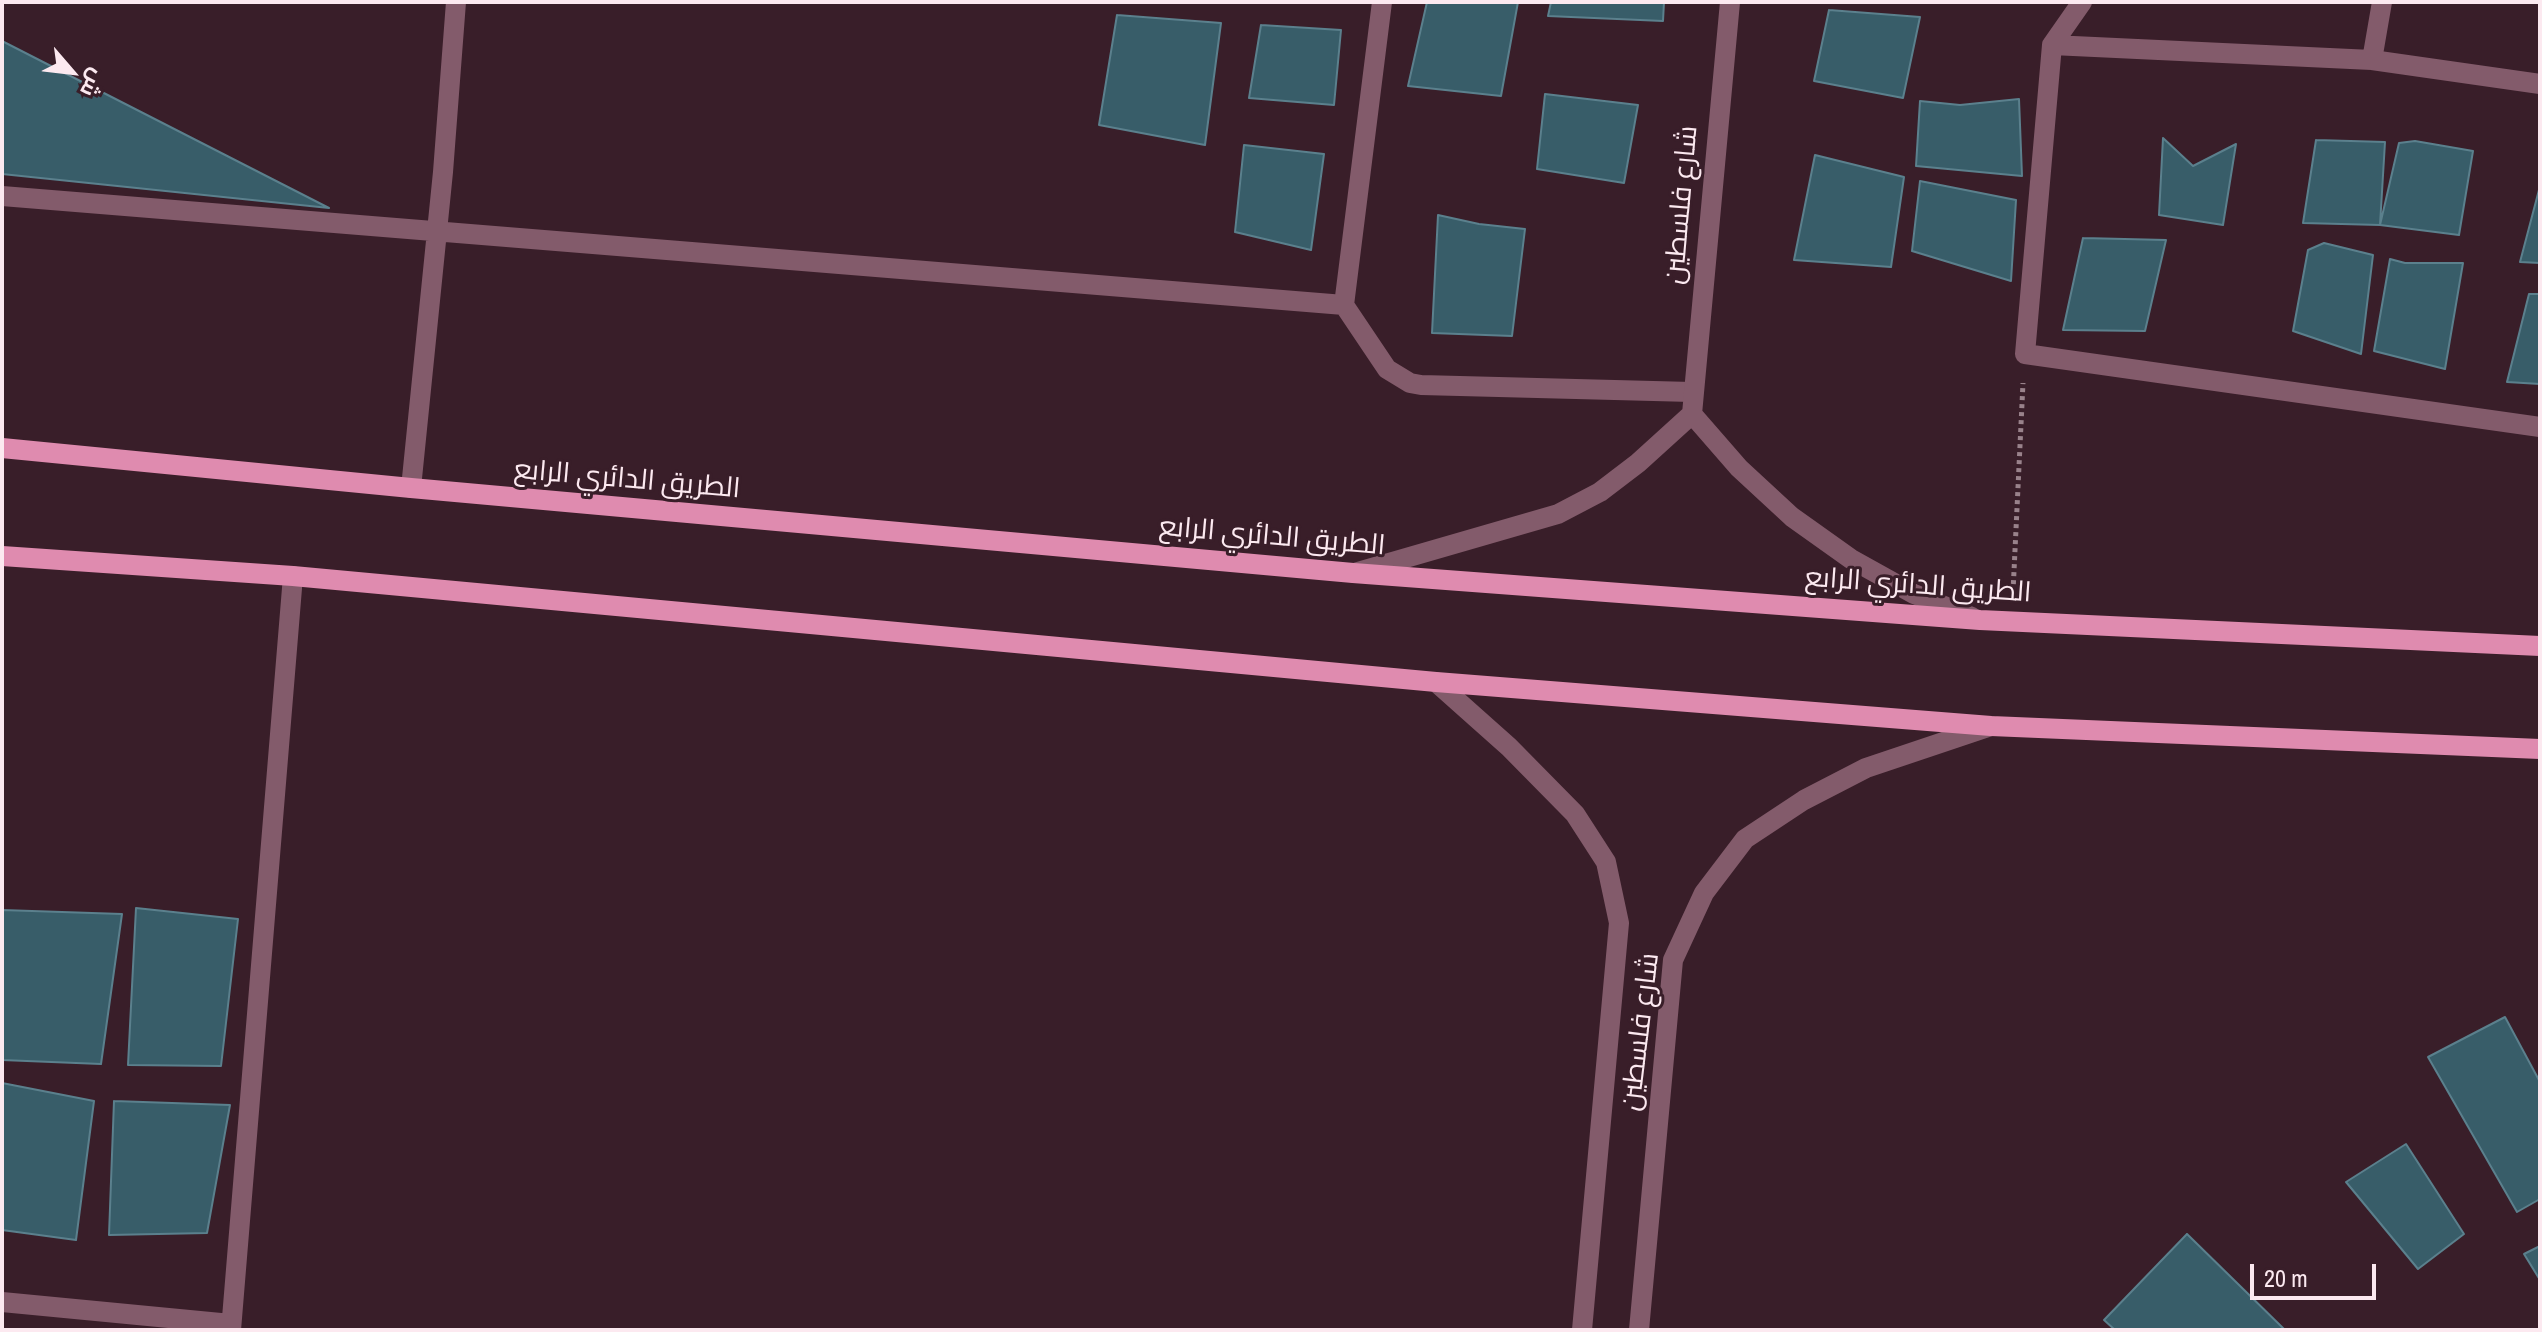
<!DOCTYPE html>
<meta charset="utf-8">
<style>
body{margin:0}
#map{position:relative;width:2542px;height:1332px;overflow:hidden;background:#391e29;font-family:"Archivo Narrow",Cairo,sans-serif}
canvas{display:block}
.frame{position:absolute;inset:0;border:4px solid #fce9f0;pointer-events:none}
.north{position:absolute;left:32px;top:32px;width:80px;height:80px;-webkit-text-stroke:6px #391e29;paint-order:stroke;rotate:118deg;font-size:22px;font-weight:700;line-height:32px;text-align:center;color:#fce9f0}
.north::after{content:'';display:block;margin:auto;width:28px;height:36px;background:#fce9f0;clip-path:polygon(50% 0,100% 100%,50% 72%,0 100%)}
.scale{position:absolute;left:2250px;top:1264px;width:126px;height:36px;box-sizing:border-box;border:4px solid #fce9f0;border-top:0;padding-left:10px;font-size:24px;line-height:28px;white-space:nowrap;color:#fce9f0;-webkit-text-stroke:6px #391e29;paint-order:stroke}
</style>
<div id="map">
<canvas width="2542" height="1332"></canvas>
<div class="frame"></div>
<div class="north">ش</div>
<div class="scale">20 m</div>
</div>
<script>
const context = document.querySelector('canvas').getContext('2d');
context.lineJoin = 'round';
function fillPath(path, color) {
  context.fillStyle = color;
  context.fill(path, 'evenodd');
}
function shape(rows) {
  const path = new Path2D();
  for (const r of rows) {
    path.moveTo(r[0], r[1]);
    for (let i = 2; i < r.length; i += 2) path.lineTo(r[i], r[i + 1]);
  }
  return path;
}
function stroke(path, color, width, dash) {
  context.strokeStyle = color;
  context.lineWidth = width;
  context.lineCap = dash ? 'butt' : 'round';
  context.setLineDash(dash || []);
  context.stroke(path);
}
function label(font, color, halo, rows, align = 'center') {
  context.font = font + ' "Archivo Narrow",Cairo,sans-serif';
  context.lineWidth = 6;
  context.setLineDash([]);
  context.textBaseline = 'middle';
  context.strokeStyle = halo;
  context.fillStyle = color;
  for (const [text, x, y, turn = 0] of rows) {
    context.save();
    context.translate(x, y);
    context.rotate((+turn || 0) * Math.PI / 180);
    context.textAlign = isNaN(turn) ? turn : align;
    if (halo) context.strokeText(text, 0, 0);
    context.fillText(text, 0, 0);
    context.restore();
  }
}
const building = shape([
 [1427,2,1518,2,1501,96,1408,86,1427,2],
 [1551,2,1664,2,1663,21,1548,16,1551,2],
 [1829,10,1920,17,1903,98,1814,81,1829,10],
 [1117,15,1221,23,1205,145,1099,125,1117,15],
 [1261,25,1341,30,1334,105,1249,98,1261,25],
 [2,41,329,208,2,174,2,41],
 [1545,94,1638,105,1624,183,1537,169,1545,94],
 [2019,99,2022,176,1916,166,1920,101,1960,105,2019,99],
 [2163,138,2193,166,2236,144,2223,225,2159,215,2163,138],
 [2316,140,2385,142,2380,225,2303,223,2316,140],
 [2415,141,2473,151,2459,235,2380,225,2399,143,2415,141],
 [1244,145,1324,154,1311,250,1235,232,1244,145],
 [1815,155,1904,177,1891,267,1794,260,1815,155],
 [1920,181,2016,200,2011,281,1912,251,1920,181],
 [2540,186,2540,263,2520,262,2540,186],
 [1438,215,1479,224,1525,229,1512,336,1432,333,1438,215],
 [2083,238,2166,240,2145,331,2063,330,2083,238],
 [2324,243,2373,255,2361,354,2293,331,2308,250,2324,243],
 [2390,259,2405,263,2463,263,2445,369,2374,351,2390,259],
 [2529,294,2540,294,2540,384,2507,382,2529,294],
 [136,908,238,919,221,1066,128,1065,136,908],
 [2,910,122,914,101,1064,2,1060,2,910],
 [2505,1017,2540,1082,2540,1199,2517,1212,2428,1057,2505,1017],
 [2,1083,94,1101,76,1240,2,1230,2,1083],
 [114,1101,230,1105,207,1233,109,1235,114,1101],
 [2406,1144,2464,1234,2418,1269,2346,1182,2406,1144],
 [2187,1234,2285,1330,2115,1330,2104,1320,2187,1234],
 [2540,1246,2540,1280,2524,1254,2540,1246]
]);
fillPath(building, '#385d69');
stroke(building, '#5b808d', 2);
stroke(shape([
 [2013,592,2023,383]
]), '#99828b', 5, [4, 4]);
stroke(shape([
 [1382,2,1344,305,1387,369,1410,383,1421,385,1692,392],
 [2082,2,2052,45,2025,354,2540,427],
 [2052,45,2372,60,2540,84],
 [2372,60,2382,2],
 [2,196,1344,305],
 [411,488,443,172,456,2],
 [2,1302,231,1324],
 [231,1330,293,576]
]), '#835b6b', 20);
stroke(shape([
 [1730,2,1692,414,1739,468,1792,517,1851,559,1914,594,1972,617],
 [1354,573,1558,514,1600,492,1638,463,1692,414],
 [1436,682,1509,747,1575,814,1606,862,1619,923,1582,1330],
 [1639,1330,1673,960,1704,893,1745,839,1804,800,1866,768,1991,726]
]), '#835b6b', 20);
stroke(shape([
 [2,448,411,488,1353,573,1980,620,2540,646],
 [2,556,293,576,1436,682,1991,726,2540,749]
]), '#df8baf', 20);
label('28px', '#fce9f0', '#391e29', [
 ["شارع فلسطين",1682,205,-85],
 ["الطريق الدائري الرابع",627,480,5],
 ["الطريق الدائري الرابع",1272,537,5],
 ["الطريق الدائري الرابع",1918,586,4],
 ["شارع فلسطين",1641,1032,-83]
]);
</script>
